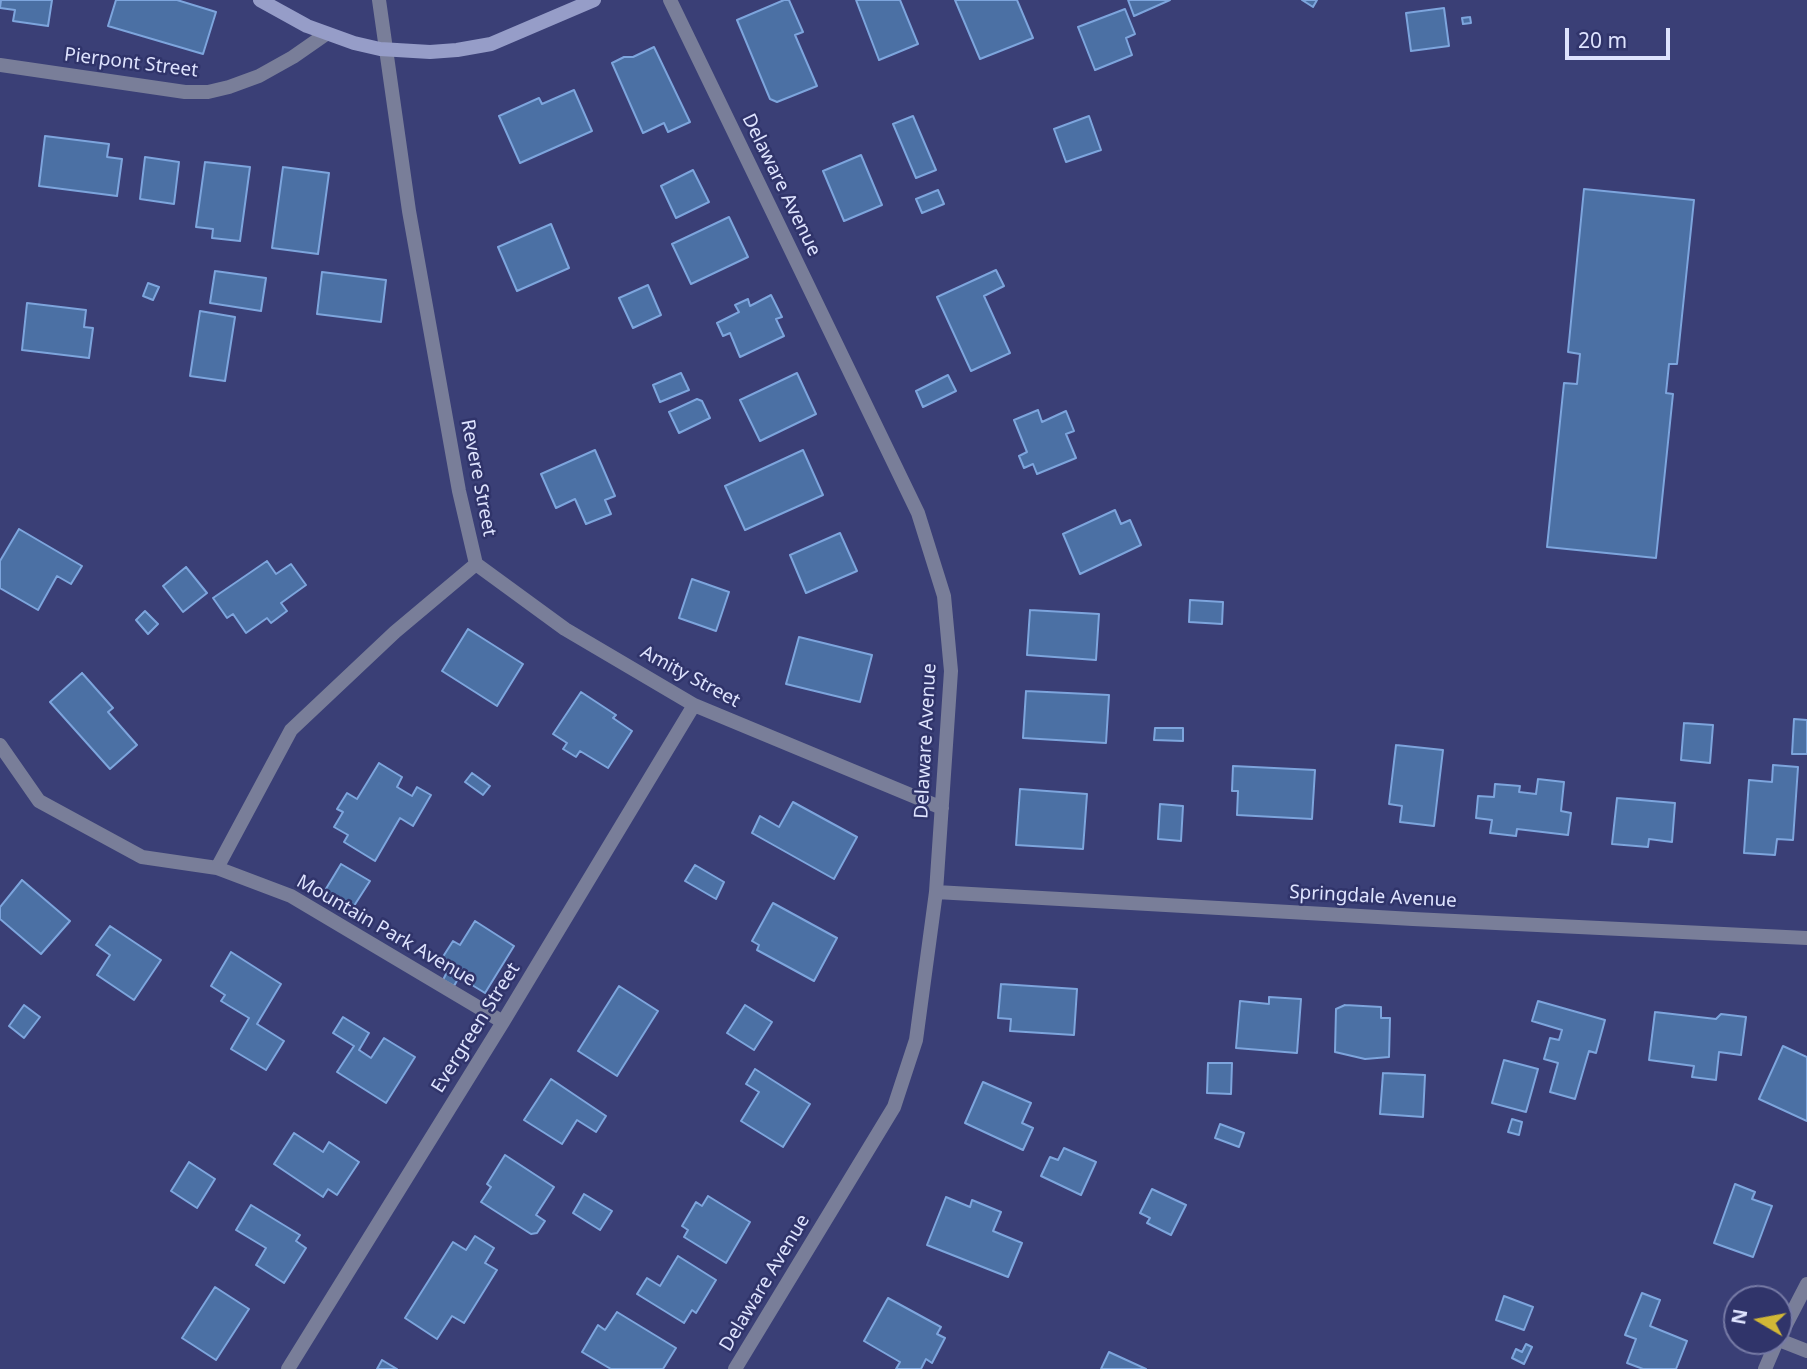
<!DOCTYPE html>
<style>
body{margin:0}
#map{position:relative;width:1807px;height:1369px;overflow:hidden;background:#3a3f76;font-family:"Noto Sans",sans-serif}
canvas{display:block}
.north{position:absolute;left:1723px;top:1285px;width:70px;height:70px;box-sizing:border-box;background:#30346a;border:2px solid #767aa5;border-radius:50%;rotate:280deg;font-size:19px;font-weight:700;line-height:28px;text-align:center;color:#dee3fe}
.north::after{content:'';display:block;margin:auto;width:24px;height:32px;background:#d1b736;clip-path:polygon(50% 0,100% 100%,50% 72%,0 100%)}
.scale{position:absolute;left:1565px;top:28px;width:105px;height:32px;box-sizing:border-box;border:4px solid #dee3fe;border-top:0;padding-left:9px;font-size:21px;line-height:24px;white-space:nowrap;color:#dee3fe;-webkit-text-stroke:5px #30346a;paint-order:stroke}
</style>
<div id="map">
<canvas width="1807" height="1369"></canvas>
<div class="north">N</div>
<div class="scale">20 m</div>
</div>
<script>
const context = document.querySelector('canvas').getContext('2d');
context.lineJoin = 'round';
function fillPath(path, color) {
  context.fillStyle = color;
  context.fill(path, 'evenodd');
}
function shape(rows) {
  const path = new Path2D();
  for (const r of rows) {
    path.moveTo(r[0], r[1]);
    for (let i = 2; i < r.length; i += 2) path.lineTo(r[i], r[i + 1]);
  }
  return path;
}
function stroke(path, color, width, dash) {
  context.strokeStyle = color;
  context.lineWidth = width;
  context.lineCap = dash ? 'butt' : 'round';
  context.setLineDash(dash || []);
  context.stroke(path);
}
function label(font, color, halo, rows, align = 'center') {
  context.font = font + ' "Noto Sans",sans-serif';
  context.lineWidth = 5;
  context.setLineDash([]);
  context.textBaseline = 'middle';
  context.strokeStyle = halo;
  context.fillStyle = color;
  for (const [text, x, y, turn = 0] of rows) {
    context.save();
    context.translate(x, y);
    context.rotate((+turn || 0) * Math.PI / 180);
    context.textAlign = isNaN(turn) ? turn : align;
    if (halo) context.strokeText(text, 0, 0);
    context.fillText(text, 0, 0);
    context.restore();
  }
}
const building = shape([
 [1,0,52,0,48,26,13,21,15,10,0,8,1,0],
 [116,0,177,0,216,12,203,54,108,26,116,0],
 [784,0,789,0,803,32,795,35,817,86,777,102,770,99,737,20,784,0],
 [856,0,900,0,918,44,879,60,856,0],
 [955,0,1017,0,1033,38,980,59,955,0],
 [1128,0,1170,0,1134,16,1128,0],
 [1302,0,1317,0,1313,7,1302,0],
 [1444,8,1449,46,1411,51,1406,13,1444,8],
 [1125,9,1135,34,1126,38,1132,55,1095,70,1078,27,1125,9],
 [1470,17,1471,23,1463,24,1462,18,1470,17],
 [654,47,690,122,668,132,664,123,643,133,612,63,624,57,633,57,654,47],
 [574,90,592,131,520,163,499,116,539,98,542,104,574,90],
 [913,116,936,170,916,178,893,124,913,116],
 [1089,116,1101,150,1066,162,1054,129,1089,116],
 [45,136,109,144,107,157,122,159,117,196,39,186,45,136],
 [861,155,882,205,844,221,823,171,861,155],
 [145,157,179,162,174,204,140,199,145,157],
 [205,162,250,167,240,241,212,238,213,229,196,227,205,162],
 [283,167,329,173,318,254,272,248,283,167],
 [693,170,709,202,676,218,661,186,693,170],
 [1584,189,1694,200,1677,364,1669,364,1666,393,1673,394,1656,558,1547,547,1564,383,1577,384,1580,354,1568,352,1584,189],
 [938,190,944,204,922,213,916,199,938,190],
 [729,217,748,257,691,284,672,244,729,217],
 [551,224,569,268,517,291,498,247,551,224],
 [996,270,1004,286,984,296,1010,353,971,371,937,297,996,270],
 [215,271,266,278,261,311,210,303,215,271],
 [322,272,386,280,381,322,317,314,322,272],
 [148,283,159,287,153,300,143,296,148,283],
 [648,285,661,315,633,328,619,298,648,285],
 [771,295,782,317,776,319,784,336,740,357,730,333,723,336,717,323,739,312,735,305,748,299,750,306,771,295],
 [27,303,86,310,84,327,93,328,89,358,22,350,27,303],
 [200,311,235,317,225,381,190,376,200,311],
 [681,373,689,390,660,402,653,385,681,373],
 [797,373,816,414,760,441,740,400,797,373],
 [948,375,956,391,923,407,916,391,948,375],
 [697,399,702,401,710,418,679,433,669,412,697,399],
 [1038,410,1042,422,1066,411,1074,431,1066,434,1076,458,1037,474,1033,464,1024,468,1019,456,1027,452,1014,420,1038,410],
 [595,450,615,496,605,500,611,514,586,524,575,499,556,508,541,474,595,450],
 [803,450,823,495,745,530,725,486,803,450],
 [1115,510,1121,524,1130,520,1141,545,1080,574,1063,534,1115,510],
 [19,529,82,566,71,584,57,576,38,610,0,588,0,561,19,529],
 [840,533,857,571,806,593,790,555,840,533],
 [267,561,276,574,291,564,306,585,281,603,287,611,271,623,267,618,246,633,233,614,227,618,213,598,267,561],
 [186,567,207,593,183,612,163,586,186,567],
 [692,579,729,592,716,631,679,618,692,579],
 [1190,600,1223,602,1222,624,1189,622,1190,600],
 [1030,610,1099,614,1096,660,1027,655,1030,610],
 [145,611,158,624,148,634,136,620,145,611],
 [468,629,523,664,497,706,442,671,468,629],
 [799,637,872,655,860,702,786,684,799,637],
 [82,673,113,708,108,712,137,745,110,769,50,702,82,673],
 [1026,691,1109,695,1106,743,1023,738,1026,691],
 [581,692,616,715,613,718,632,731,608,768,580,751,576,757,563,749,567,743,553,734,581,692],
 [1794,719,1807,720,1807,754,1792,754,1794,719],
 [1684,723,1713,725,1710,763,1681,760,1684,723],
 [1155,728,1183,728,1183,741,1154,740,1155,728],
 [1396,745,1443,750,1434,826,1400,822,1402,806,1389,804,1396,745],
 [379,763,402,777,397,787,412,796,417,787,431,795,413,826,400,818,375,861,344,842,348,835,334,827,343,812,337,809,347,793,357,799,379,763],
 [1773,765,1798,767,1793,840,1777,839,1775,855,1744,853,1749,780,1772,782,1773,765],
 [1233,766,1315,770,1312,819,1237,815,1238,791,1232,791,1233,766],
 [472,773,490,786,483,795,465,782,472,773],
 [1538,779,1564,782,1561,811,1571,813,1568,835,1517,829,1516,836,1490,833,1492,820,1476,818,1478,796,1494,797,1495,784,1520,786,1519,792,1536,794,1538,779],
 [1020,789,1087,794,1083,849,1016,845,1020,789],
 [1617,798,1675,803,1672,842,1649,839,1648,847,1612,844,1617,798],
 [793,802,857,837,834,879,752,833,760,816,779,827,793,802],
 [1160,804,1183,806,1181,841,1158,839,1160,804],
 [341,864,370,881,352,909,324,892,341,864],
 [695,865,724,882,716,899,685,881,695,865],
 [22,880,70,921,41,954,0,919,0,907,22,880],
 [773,903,837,938,814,981,757,950,759,945,752,941,773,903],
 [475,921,514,946,485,993,459,977,454,986,443,980,447,972,437,966,453,941,460,945,475,921],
 [110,926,161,960,134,1000,97,975,110,955,96,945,110,926],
 [231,952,281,984,257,1024,284,1041,266,1070,231,1049,249,1018,221,1001,225,995,211,986,231,952],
 [1001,984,1077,989,1074,1035,1010,1031,1011,1019,998,1018,1001,984],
 [619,986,658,1011,617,1076,578,1051,619,986],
 [1269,997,1301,999,1297,1053,1236,1048,1240,1001,1269,1004,1269,997],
 [1538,1001,1605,1020,1596,1053,1589,1051,1575,1099,1550,1092,1558,1063,1544,1059,1550,1038,1559,1040,1562,1030,1532,1021,1538,1001],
 [24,1005,40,1017,24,1038,9,1026,24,1005],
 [745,1005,772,1022,754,1050,727,1033,745,1005],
 [1345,1005,1381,1007,1381,1018,1390,1018,1389,1057,1365,1059,1335,1052,1336,1009,1345,1005],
 [1655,1012,1716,1019,1721,1014,1746,1017,1741,1055,1719,1052,1716,1080,1692,1077,1694,1066,1649,1060,1655,1012],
 [343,1017,369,1033,359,1050,371,1058,384,1038,415,1057,386,1103,337,1072,354,1046,333,1033,343,1017],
 [1783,1046,1807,1057,1807,1121,1759,1099,1783,1046],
 [1504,1060,1538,1069,1526,1112,1492,1103,1504,1060],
 [1208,1063,1232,1063,1231,1094,1207,1093,1208,1063],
 [755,1069,810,1104,783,1147,741,1121,759,1092,746,1084,755,1069],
 [1383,1073,1425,1075,1423,1117,1380,1114,1383,1073],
 [551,1079,606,1116,596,1132,577,1120,562,1144,524,1120,551,1079],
 [983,1082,1031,1103,1022,1123,1033,1128,1023,1150,965,1123,983,1082],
 [1512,1119,1522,1122,1519,1135,1508,1132,1512,1119],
 [1220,1124,1244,1133,1239,1147,1215,1138,1220,1124],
 [294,1133,323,1152,329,1142,359,1162,337,1195,328,1189,323,1197,274,1164,294,1133],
 [1064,1148,1096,1162,1081,1195,1041,1176,1050,1157,1058,1160,1064,1148],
 [505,1155,554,1187,536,1215,545,1221,537,1233,531,1234,481,1202,491,1187,487,1184,505,1155],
 [189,1162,215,1179,197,1208,171,1191,189,1162],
 [1735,1184,1755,1192,1752,1199,1772,1206,1753,1257,1714,1243,1735,1184],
 [1152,1189,1186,1205,1171,1235,1147,1223,1150,1218,1140,1213,1152,1189],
 [584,1194,612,1211,600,1230,573,1213,584,1194],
 [708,1196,750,1222,726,1263,684,1237,688,1230,682,1226,696,1202,702,1206,708,1196],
 [946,1197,970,1207,972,1200,1001,1212,993,1231,1022,1243,1008,1277,927,1245,946,1197],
 [251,1205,300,1235,296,1241,306,1248,284,1283,256,1265,266,1248,236,1230,251,1205],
 [475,1236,494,1248,485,1263,497,1270,464,1323,452,1316,437,1339,405,1318,453,1242,466,1250,475,1236],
 [678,1256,716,1280,696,1313,692,1310,684,1323,637,1294,647,1278,660,1286,678,1256],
 [215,1287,249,1309,216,1360,182,1338,215,1287],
 [1642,1293,1660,1300,1650,1326,1687,1341,1676,1369,1643,1369,1627,1363,1636,1339,1625,1335,1642,1293],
 [1504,1296,1533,1307,1524,1330,1496,1320,1504,1296],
 [888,1298,941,1327,937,1334,945,1338,932,1363,926,1359,921,1369,896,1369,900,1362,864,1341,888,1298],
 [617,1312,676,1348,663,1369,611,1369,582,1352,598,1325,605,1330,617,1312],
 [1526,1344,1532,1347,1524,1364,1512,1358,1516,1349,1522,1352,1526,1344],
 [1109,1352,1146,1369,1101,1369,1109,1352],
 [382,1360,397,1369,377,1369,382,1360]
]);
fillPath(building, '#4b70a4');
stroke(building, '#7da5dd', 2);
stroke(shape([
 [670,0,918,513,944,596,951,671,936,892,916,1040,894,1107,735,1369],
 [0,65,185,92,208,92,229,87,259,76,293,57,326,34],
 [476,564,565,629,694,705,942,808],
 [0,745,39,801,142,857,217,868,291,896,503,1022],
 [217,868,291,730,395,632,476,564,459,491,409,211,379,0],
 [936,892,1413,919,1807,938],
 [1779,1338,1807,1284],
 [1779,1340,1807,1351],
 [288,1369,503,1022,694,705],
 [1765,1369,1777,1341]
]), '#797e99', 14);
stroke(shape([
 [260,0,307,26,354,43,380,49,430,52,457,50,491,44,594,0]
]), '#969dc8', 14);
label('19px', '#dee3fe', '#30346a', [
 ["Pierpont Street",131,63,7],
 ["Delaware Avenue",781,185,64],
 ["Revere Street",478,478,79],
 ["Amity Street",690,677,28],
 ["Delaware Avenue",926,741,-87],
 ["Springdale Avenue",1373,897,3],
 ["Mountain Park Avenue",386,931,30],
 ["Evergreen Street",476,1028,-58],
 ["Delaware Avenue",765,1283,-59]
]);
</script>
